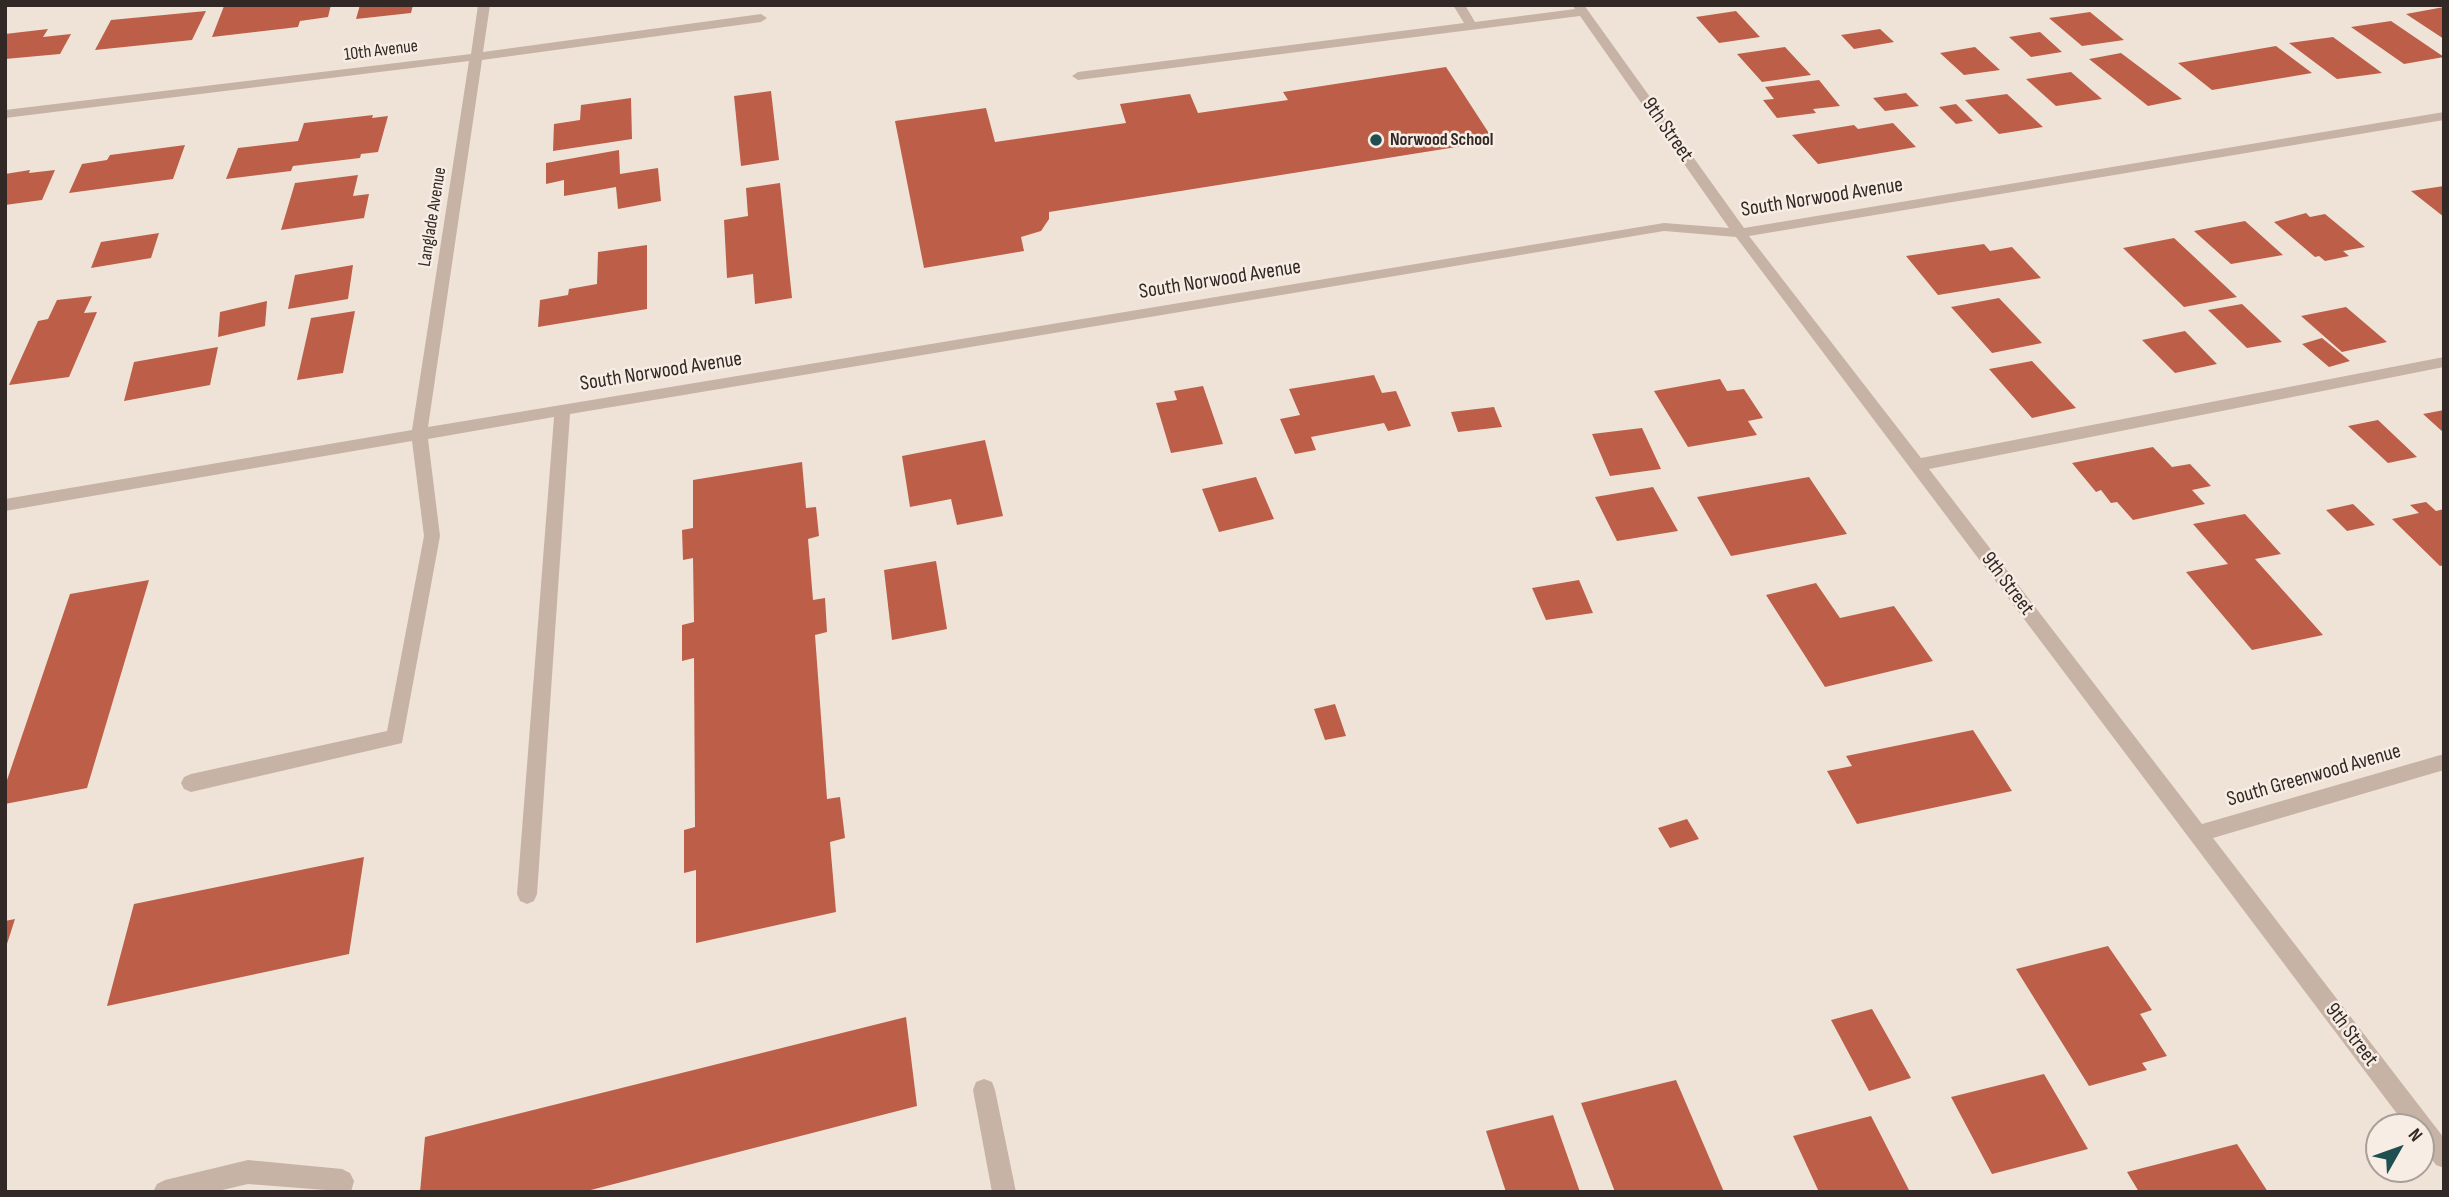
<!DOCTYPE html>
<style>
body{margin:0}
#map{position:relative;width:2449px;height:1197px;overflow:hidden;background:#efe3d8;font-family:"Sofia Sans Condensed",sans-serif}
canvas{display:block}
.frame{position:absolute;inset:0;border:7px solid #322926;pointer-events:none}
.north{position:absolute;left:2365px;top:1113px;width:70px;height:70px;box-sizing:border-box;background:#f7ede4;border:2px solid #a89f98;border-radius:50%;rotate:50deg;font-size:19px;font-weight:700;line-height:28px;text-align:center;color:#322926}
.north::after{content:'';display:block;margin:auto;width:24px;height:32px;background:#1f4f50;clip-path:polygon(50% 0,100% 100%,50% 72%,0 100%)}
</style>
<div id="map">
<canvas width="2449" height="1197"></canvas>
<div class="frame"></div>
<div class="north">N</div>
</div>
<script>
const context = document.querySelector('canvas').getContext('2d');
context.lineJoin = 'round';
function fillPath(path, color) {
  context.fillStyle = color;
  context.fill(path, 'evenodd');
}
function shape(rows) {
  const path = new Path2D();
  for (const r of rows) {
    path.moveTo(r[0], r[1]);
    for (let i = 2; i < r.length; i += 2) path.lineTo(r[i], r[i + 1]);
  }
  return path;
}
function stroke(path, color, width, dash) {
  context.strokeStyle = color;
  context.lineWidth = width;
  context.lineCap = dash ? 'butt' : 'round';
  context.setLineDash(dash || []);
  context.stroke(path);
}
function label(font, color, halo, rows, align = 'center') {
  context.font = font + ' "Sofia Sans Condensed",sans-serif';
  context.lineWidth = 5;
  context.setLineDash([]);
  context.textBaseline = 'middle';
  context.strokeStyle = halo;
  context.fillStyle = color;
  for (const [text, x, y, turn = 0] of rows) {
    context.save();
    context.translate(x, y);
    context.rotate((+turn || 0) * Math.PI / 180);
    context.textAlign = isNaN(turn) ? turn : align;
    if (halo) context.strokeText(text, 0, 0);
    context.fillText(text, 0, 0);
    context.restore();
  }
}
fillPath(shape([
 [231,5,331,5,328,17,300,21,298,27,212,37,224,6],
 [360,5,413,5,411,13,356,19],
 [2444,7,2444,39,2406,14],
 [206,11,192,40,95,50,111,20],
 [1736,11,1760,37,1719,43,1696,17],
 [2090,12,2124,40,2082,46,2049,18],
 [2391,21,2444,57,2404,64,2351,27],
 [48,29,43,37,71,34,60,54,5,59,5,34],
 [1880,29,1894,42,1854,49,1841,35],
 [2040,32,2062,52,2031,57,2009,37],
 [2333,37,2382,73,2337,79,2289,43],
 [2276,46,2312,73,2212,90,2178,63],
 [1785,47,1811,75,1762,82,1737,54],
 [1975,47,2000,70,1964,75,1940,53],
 [2121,53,2182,99,2148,106,2089,59],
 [1446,67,1494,141,1049,212,1049,219,1041,231,1021,237,1024,251,924,268,895,121,986,108,995,142,1126,123,1120,104,1190,94,1198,113,1288,100,1283,92],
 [2071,72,2102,99,2056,106,2026,79],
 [1819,80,1840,106,1813,109,1816,113,1777,118,1763,100,1774,99,1765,87],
 [771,91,779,160,741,166,734,96],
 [1906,93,1919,106,1885,111,1873,98],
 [2007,94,2043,127,1999,134,1965,100],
 [631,98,632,139,553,151,554,124,580,120,581,105],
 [1956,104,1973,121,1956,124,1939,107],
 [373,115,372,118,388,116,378,152,361,154,360,158,293,166,291,171,226,179,238,148,298,141,304,123],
 [1893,123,1916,147,1818,164,1792,135,1854,125,1858,129],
 [185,145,173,179,69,193,82,164,107,160,110,155],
 [619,150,620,174,658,168,661,201,618,209,616,187,564,196,564,180,546,184,546,163],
 [30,170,29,173,55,170,42,200,5,205,5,174],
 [358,175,353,196,369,194,364,218,281,230,295,183],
 [780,183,792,298,755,304,753,274,727,278,724,220,748,216,746,188],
 [2444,186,2444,217,2411,191],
 [2306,213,2310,217,2325,214,2365,247,2343,251,2349,256,2325,261,2319,256,2315,257,2274,222],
 [2245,221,2283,255,2231,264,2194,231],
 [159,233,151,258,91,268,101,242],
 [2174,238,2237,297,2184,307,2123,248],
 [1984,244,1990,251,2012,247,2041,278,1938,295,1906,256],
 [647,245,647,309,538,327,540,300,568,295,569,289,597,284,598,252],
 [353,265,348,299,288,309,295,275],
 [92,296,84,313,97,312,69,377,9,385,38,321,48,319,57,300],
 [1999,298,2042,343,1992,353,1951,307],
 [267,301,265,326,218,337,220,312],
 [2242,304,2282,342,2247,348,2208,310],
 [2346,307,2387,342,2342,352,2301,316],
 [355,311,343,373,297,380,311,318],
 [2185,331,2217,364,2175,373,2142,340],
 [2322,338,2350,361,2329,367,2302,344],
 [218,347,210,385,124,401,134,362],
 [2032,361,2076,408,2032,418,1989,369],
 [1374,375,1382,393,1396,391,1411,426,1388,431,1384,423,1311,437,1316,450,1295,454,1280,419,1300,415,1289,389],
 [1720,379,1727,391,1744,389,1763,418,1748,421,1757,435,1688,447,1654,391],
 [1203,386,1223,444,1171,453,1156,403,1177,400,1174,391],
 [1494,407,1502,427,1458,432,1451,412],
 [2444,410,2444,433,2423,414],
 [2378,420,2417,457,2388,463,2348,426],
 [1642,428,1661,469,1610,476,1592,434],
 [985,440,1003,516,957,525,951,499,910,507,902,456],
 [2153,447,2172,467,2190,464,2211,486,2192,490,2205,504,2133,520,2117,502,2111,503,2101,490,2096,492,2072,463],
 [802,462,806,508,816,507,819,536,808,539,813,600,825,598,827,632,815,635,827,799,840,797,845,838,830,842,836,912,696,943,696,870,684,873,684,830,695,827,694,658,682,661,682,625,694,622,693,558,683,560,682,530,693,528,693,480],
 [1256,477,1274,519,1219,532,1202,489],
 [1809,477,1847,534,1731,556,1697,497],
 [1653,487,1678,531,1617,541,1595,497],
 [2426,502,2436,511,2444,509,2444,565,2440,566,2392,519,2419,513,2410,505],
 [2353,504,2375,525,2347,531,2326,510],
 [2245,514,2281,554,2255,559,2323,635,2252,650,2186,572,2228,564,2193,524],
 [936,561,947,629,892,640,884,570],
 [149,580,87,788,5,804,5,786,70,594],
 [1579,580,1593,613,1546,620,1532,588],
 [1816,583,1840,618,1894,606,1933,661,1825,687,1766,595],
 [1335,704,1346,736,1325,740,1314,709],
 [1973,730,2012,791,1857,824,1827,771,1852,766,1846,756],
 [1687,819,1699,839,1670,848,1658,828],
 [364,857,349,954,107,1006,134,904],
 [15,919,6,947,5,946,5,921],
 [2108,946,2152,1010,2140,1014,2167,1056,2142,1063,2147,1070,2089,1086,2016,969],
 [1872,1009,1911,1078,1869,1091,1831,1020],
 [906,1017,917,1106,583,1192,420,1192,425,1137],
 [2044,1074,2088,1149,1992,1174,1951,1097],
 [1676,1080,1724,1192,1615,1192,1581,1103],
 [1553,1115,1580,1192,1506,1192,1486,1131],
 [1871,1116,1910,1192,1819,1192,1793,1136],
 [2237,1144,2268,1192,2139,1192,2127,1172]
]), '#bd5f48');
fillPath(shape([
 [478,5,490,5,483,52,761,14,767,18,761,22,482,60,428,427,1664,223,1729,228,1580,16,1078,80,1072,76,1078,72,1464,23,1453,5,1465,5,1475,22,1575,9,1572,5,1584,5,1744,228,2444,112,2444,120,1749,236,1921,458,2444,357,2444,367,1929,469,2202,824,2444,754,2444,770,2213,838,2444,1138,2444,1168,2436,1165,2421,1145,2421,1127,2407,1127,1736,237,1664,231,570,414,537,894,534,901,527,904,520,901,517,894,554,417,428,439,440,536,402,743,191,792,184,789,181,783,184,777,191,774,387,731,424,536,412,441,5,511,5,499,412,430,469,61,5,118,5,110,471,54,478,5],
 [984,1079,992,1082,995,1090,1016,1192,992,1192,973,1090,976,1082,984,1079],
 [248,1160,342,1169,350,1173,354,1181,351,1192,248,1184,214,1192,153,1192,157,1184,165,1180,248,1160]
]), '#c6b3a5');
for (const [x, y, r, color] of [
 [1376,140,7,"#1f4f50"]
]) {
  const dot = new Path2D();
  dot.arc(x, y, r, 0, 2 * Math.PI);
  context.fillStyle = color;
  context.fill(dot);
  stroke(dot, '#f7ede4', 2.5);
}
label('18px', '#322926', '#f7ede4', [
 ["10th Avenue",381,51,-7],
 ["Langlade Avenue",433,217,-81]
]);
label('bold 18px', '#322926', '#f7ede4', [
 ["Norwood School",1390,140]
], 'left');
label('21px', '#322926', '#f7ede4', [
 ["9th Street",1667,130,55],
 ["South Norwood Avenue",1822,198,-9],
 ["South Norwood Avenue",1220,280,-9],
 ["South Norwood Avenue",661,372,-9],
 ["9th Street",2007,584,53],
 ["South Greenwood Avenue",2314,776,-16],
 ["9th Street",2351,1035,53]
]);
</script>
